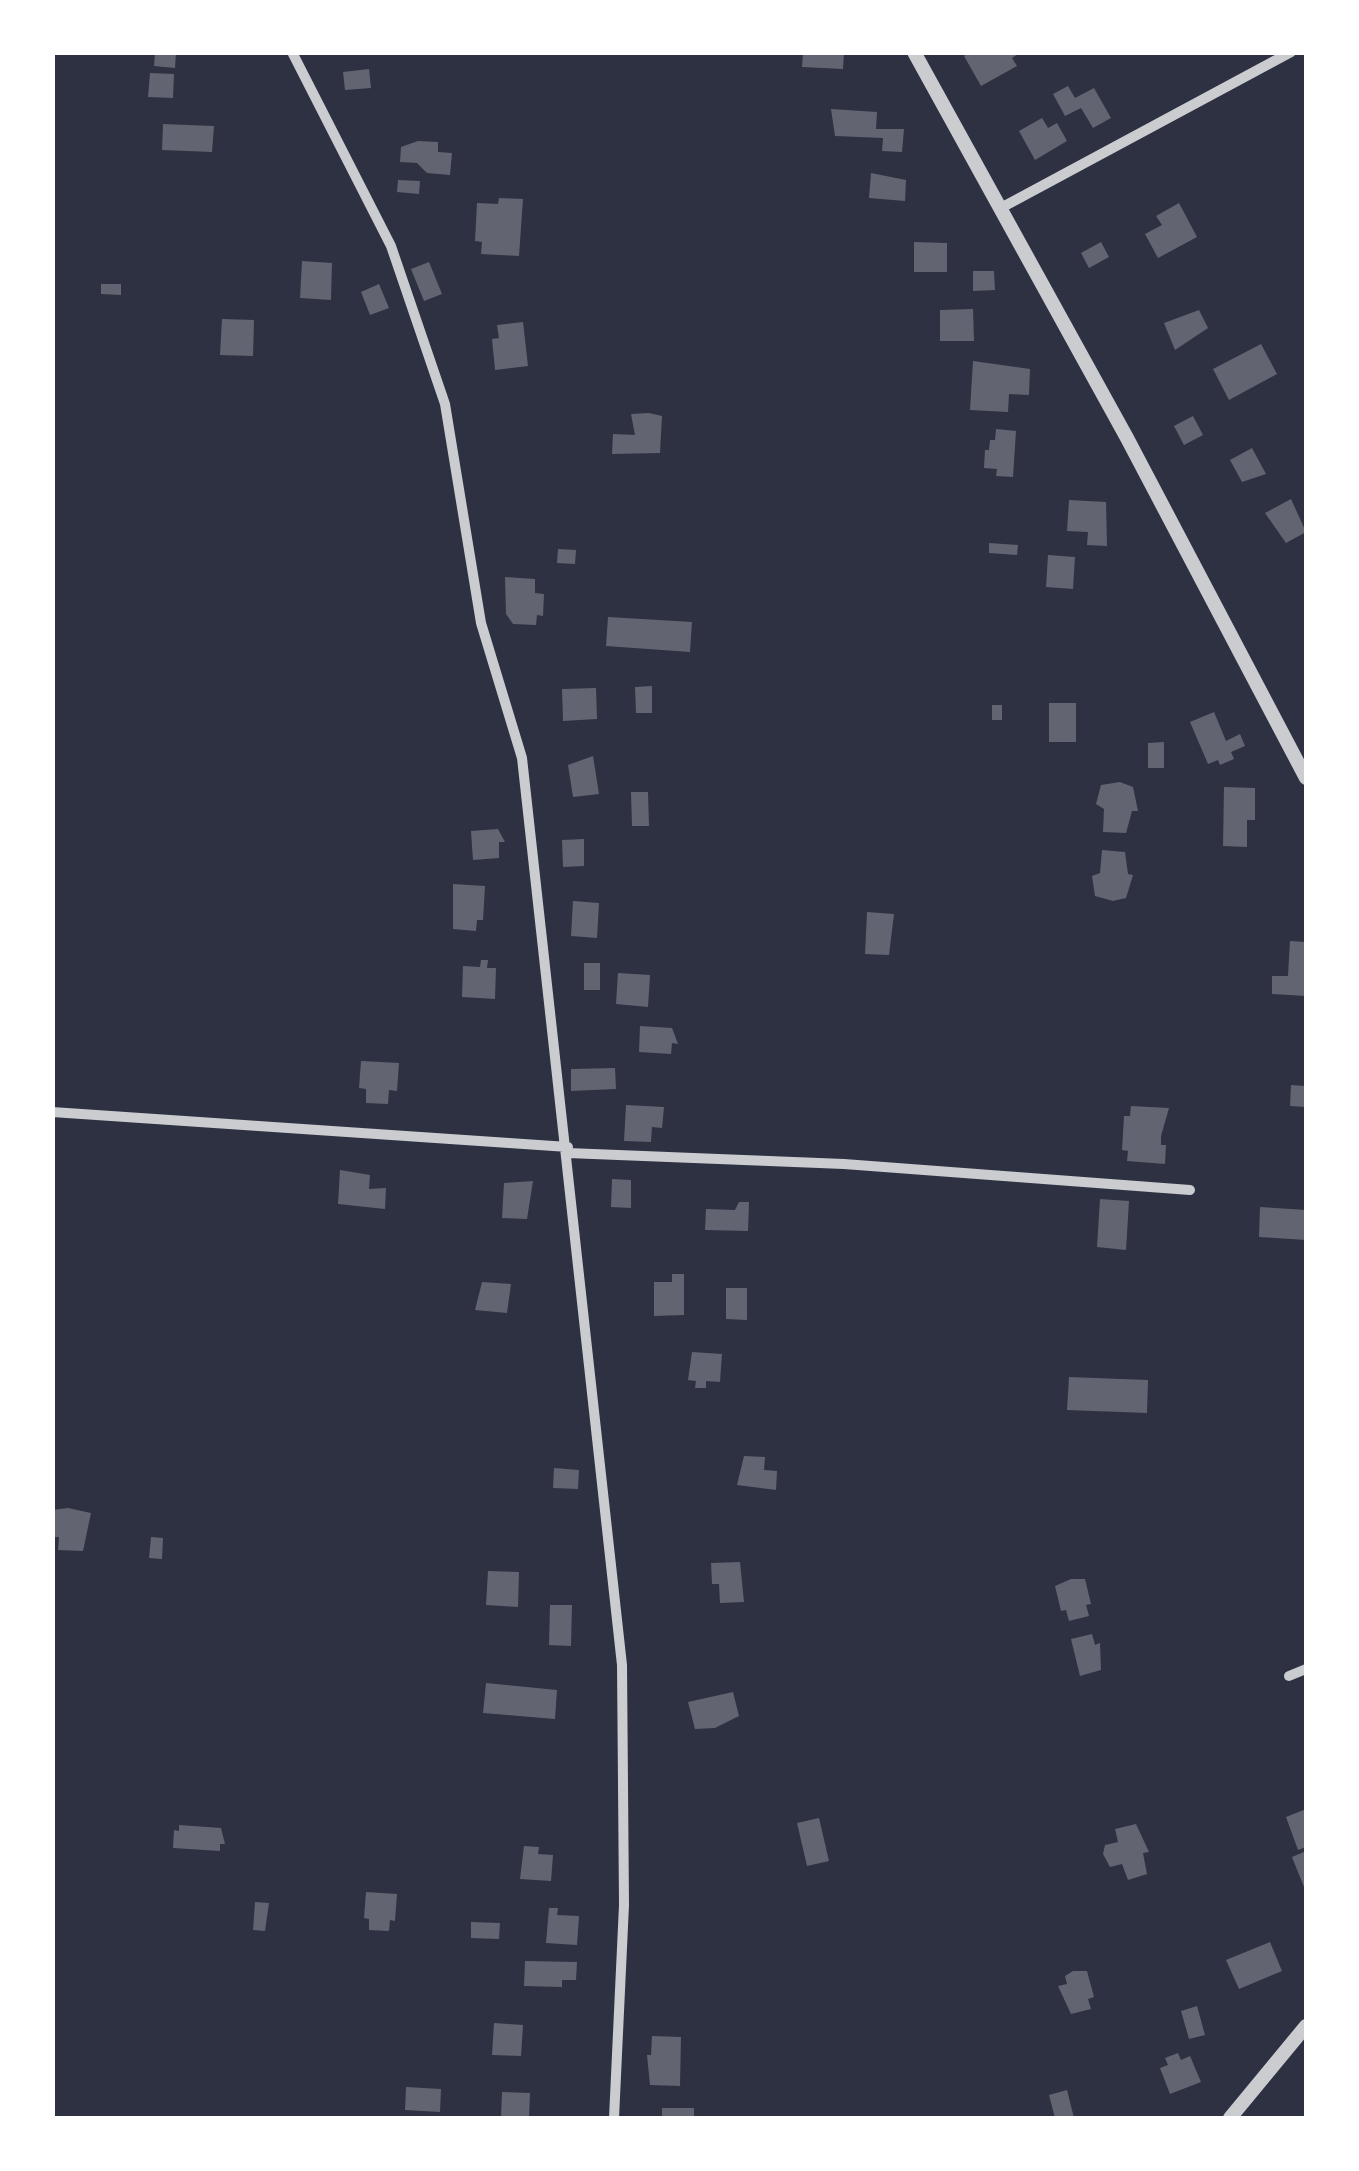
<!DOCTYPE html>
<style>
body{margin:0}
#map{position:relative;width:1359px;height:2171px;overflow:hidden;background:#2d3142;font-family:Figtree,sans-serif}
canvas{display:block}
.frame{position:absolute;inset:0;border:55px solid #fff;pointer-events:none}
</style>
<div id="map">
<canvas width="1359" height="2171"></canvas>
<div class="frame"></div>
</div>
<script>
const context = document.querySelector('canvas').getContext('2d');
context.lineJoin = 'round';
function fillPath(path, color) {
  context.fillStyle = color;
  context.fill(path, 'evenodd');
}
function shape(rows) {
  const path = new Path2D();
  for (const r of rows) {
    path.moveTo(r[0], r[1]);
    for (let i = 2; i < r.length; i += 2) path.lineTo(r[i], r[i + 1]);
  }
  return path;
}
function stroke(path, color, width, dash) {
  context.strokeStyle = color;
  context.lineWidth = width;
  context.lineCap = dash ? 'butt' : 'round';
  context.setLineDash(dash || []);
  context.stroke(path);
}
fillPath(shape([
 [155,52,176,52,175,68,154,66],
 [803,52,844,52,843,69,802,67],
 [970,52,1021,52,1012,58,1017,66,981,86,964,56],
 [369,69,371,88,345,90,343,72],
 [150,73,174,74,173,98,148,97],
 [1068,86,1075,98,1094,88,1111,118,1093,128,1081,108,1065,116,1053,94],
 [831,109,877,112,876,129,904,129,902,152,882,151,883,138,835,136],
 [1042,118,1048,128,1057,123,1067,141,1035,160,1019,131],
 [163,124,214,126,212,152,162,150],
 [418,141,438,142,438,152,452,153,450,175,427,173,417,163,400,162,401,147],
 [871,173,906,180,905,201,869,198],
 [398,180,420,181,419,194,397,192],
 [499,198,523,199,519,256,481,254,482,242,475,241,477,203,498,204],
 [1179,203,1197,237,1158,258,1145,234,1162,225,1156,216],
 [914,242,947,243,947,272,914,272],
 [1101,242,1109,257,1089,268,1081,253],
 [302,261,332,263,331,300,300,298],
 [429,262,442,294,424,301,411,269],
 [973,271,994,271,995,290,973,291],
 [101,284,121,284,121,295,101,294],
 [379,284,389,308,370,315,361,292],
 [973,309,974,341,940,341,940,310],
 [1199,310,1208,328,1175,350,1164,323],
 [222,319,254,320,253,356,220,355],
 [523,322,528,366,495,370,492,339,499,338,497,325],
 [1261,344,1277,374,1229,400,1213,369],
 [973,361,1030,369,1029,395,1009,394,1008,412,970,410],
 [649,413,662,416,660,453,612,454,613,434,635,435,631,414],
 [1193,416,1203,435,1184,445,1174,426],
 [996,429,1016,431,1013,477,996,476,997,469,984,468,985,450,989,450,990,440,995,440],
 [1252,448,1266,474,1242,482,1230,460],
 [1291,499,1306,532,1286,543,1265,513],
 [1069,500,1106,502,1107,546,1087,545,1088,532,1067,531],
 [989,543,1018,545,1017,555,989,553],
 [558,549,576,550,575,564,557,563],
 [1048,555,1075,557,1073,589,1046,587],
 [505,577,535,579,535,593,544,594,543,616,537,615,536,625,513,624,506,614],
 [608,617,692,622,690,652,606,646],
 [652,686,652,713,636,713,635,687],
 [596,688,597,719,563,721,562,689],
 [1049,703,1076,703,1076,742,1049,742],
 [992,705,1002,705,1002,720,992,720],
 [1214,712,1226,741,1240,734,1245,746,1231,752,1234,759,1220,765,1218,760,1208,764,1190,722],
 [1164,742,1164,768,1148,768,1148,743],
 [593,756,599,794,573,797,568,765],
 [1120,782,1133,787,1138,811,1132,811,1126,833,1103,832,1104,809,1096,804,1101,785],
 [1224,787,1255,788,1255,820,1247,820,1247,847,1223,846],
 [631,792,648,792,649,826,632,826],
 [498,829,505,842,499,842,499,858,473,860,471,831],
 [584,839,584,866,563,867,562,840],
 [1102,850,1125,852,1128,874,1133,875,1126,898,1113,901,1095,896,1092,876,1100,873],
 [453,884,485,886,483,920,477,920,476,931,453,929],
 [573,901,599,903,597,938,571,936],
 [867,912,894,914,889,955,865,954],
 [1290,941,1306,942,1306,996,1272,994,1272,976,1288,976],
 [481,960,488,960,487,968,496,968,495,999,462,997,463,966,480,967],
 [584,963,600,963,600,990,584,990],
 [618,973,650,975,648,1007,616,1004],
 [640,1026,672,1028,678,1044,672,1043,671,1054,639,1052],
 [361,1061,399,1063,397,1091,389,1090,388,1104,366,1103,366,1089,359,1088],
 [615,1068,616,1089,571,1091,571,1069],
 [1291,1085,1306,1086,1306,1107,1290,1106],
 [626,1105,664,1107,662,1128,652,1127,651,1142,624,1141],
 [1131,1106,1169,1108,1161,1136,1161,1145,1166,1145,1165,1164,1127,1161,1128,1151,1122,1150,1124,1116,1130,1116],
 [340,1170,370,1175,369,1189,386,1188,385,1209,338,1204],
 [612,1179,631,1180,631,1208,611,1207],
 [533,1181,527,1219,502,1218,504,1183],
 [1100,1199,1129,1201,1126,1250,1097,1247],
 [739,1202,749,1202,748,1231,705,1230,706,1209,735,1210],
 [1260,1207,1306,1210,1306,1240,1259,1237],
 [672,1274,684,1274,684,1315,654,1316,654,1282,672,1282],
 [482,1282,511,1284,507,1313,475,1310],
 [726,1288,747,1288,747,1320,726,1319],
 [692,1352,722,1354,720,1382,706,1381,706,1388,695,1388,696,1381,688,1380],
 [1069,1377,1148,1380,1147,1413,1067,1410],
 [744,1456,765,1457,764,1470,777,1471,776,1490,737,1485],
 [554,1468,579,1470,578,1489,553,1488],
 [68,1508,91,1513,83,1551,58,1550,59,1537,52,1537,52,1510],
 [151,1537,163,1538,162,1559,149,1558],
 [740,1562,744,1602,720,1603,719,1584,712,1584,711,1563],
 [488,1571,519,1572,518,1607,486,1605],
 [1071,1579,1085,1579,1091,1604,1086,1605,1089,1616,1069,1621,1066,1610,1061,1611,1055,1586],
 [550,1605,572,1605,571,1646,549,1645],
 [1092,1634,1095,1645,1100,1643,1101,1670,1080,1676,1071,1639],
 [486,1683,557,1690,555,1719,483,1713],
 [733,1692,739,1716,715,1728,695,1729,688,1702],
 [1306,1809,1306,1847,1298,1850,1286,1817],
 [819,1818,829,1861,807,1866,797,1823],
 [1136,1824,1149,1852,1143,1853,1147,1874,1128,1880,1122,1864,1110,1867,1103,1854,1105,1845,1118,1842,1115,1829],
 [179,1825,221,1828,225,1844,220,1844,220,1851,173,1848,174,1830,179,1831],
 [524,1846,539,1847,538,1854,553,1855,551,1881,520,1879],
 [1306,1851,1306,1892,1292,1857],
 [366,1892,397,1894,395,1921,390,1920,389,1931,369,1930,369,1919,364,1918],
 [255,1902,269,1903,265,1931,253,1930],
 [549,1908,558,1908,557,1915,579,1916,577,1945,546,1943],
 [471,1922,500,1923,499,1939,471,1938],
 [1270,1942,1282,1971,1239,1989,1226,1960],
 [525,1961,577,1962,576,1980,562,1980,562,1987,524,1986],
 [1073,1971,1087,1971,1094,1997,1088,1999,1091,2009,1071,2014,1058,1986,1067,1984,1065,1976],
 [1197,2006,1205,2035,1189,2039,1181,2011],
 [494,2023,523,2025,521,2056,492,2055],
 [652,2036,681,2037,680,2086,650,2085,647,2055,651,2055],
 [1178,2053,1181,2060,1190,2056,1201,2082,1170,2094,1160,2068,1168,2065,1165,2058],
 [406,2087,441,2089,440,2112,405,2110],
 [1067,2090,1074,2118,1055,2118,1049,2095],
 [502,2092,530,2093,529,2118,501,2118],
 [662,2108,694,2108,694,2118,662,2118]
]), '#626471');
stroke(shape([
 [292,52,391,246,445,404,481,623,522,758,622,1665,624,1905,614,2118],
 [999,209,1291,52],
 [52,1112,568,1147],
 [568,1153,844,1164,1190,1190],
 [1289,1676,1306,1669]
]), '#caccd0', 10);
stroke(shape([
 [914,52,1127,438,1306,778],
 [1230,2118,1306,2026]
]), '#caccd0', 14);
</script>
